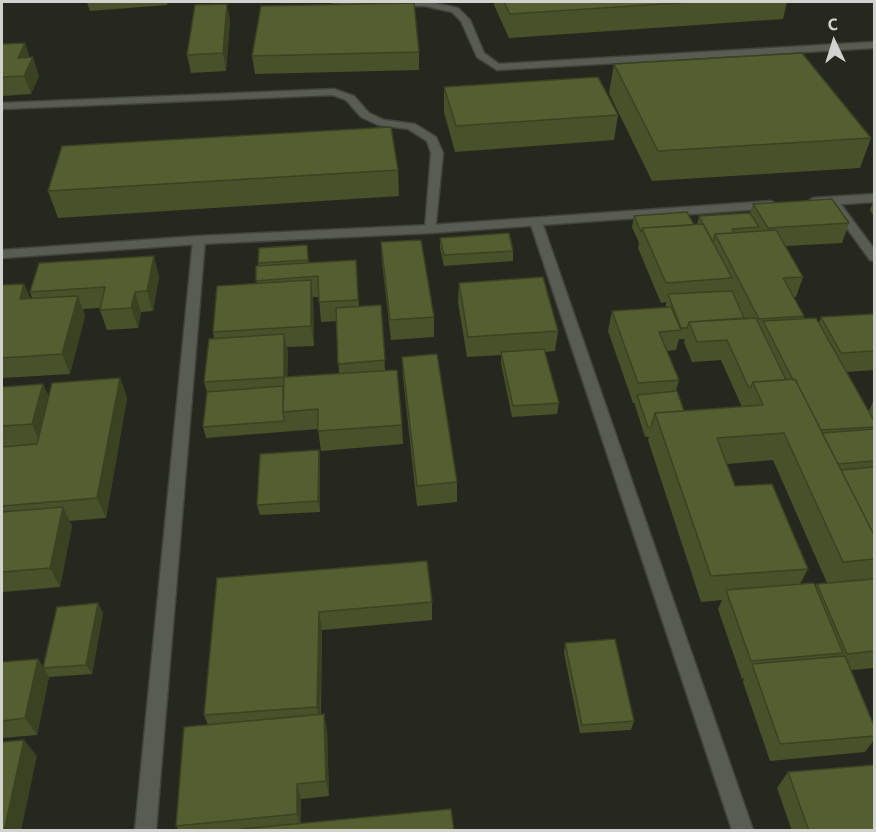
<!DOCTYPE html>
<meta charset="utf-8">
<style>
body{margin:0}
#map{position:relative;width:876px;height:832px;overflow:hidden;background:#262820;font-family:"Noto Sans",sans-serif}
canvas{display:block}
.frame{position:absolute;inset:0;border:3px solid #d2d3ce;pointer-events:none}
.north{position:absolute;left:804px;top:12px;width:60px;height:60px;-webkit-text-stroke:4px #262820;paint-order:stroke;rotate:356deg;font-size:16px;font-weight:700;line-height:24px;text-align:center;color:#d2d3ce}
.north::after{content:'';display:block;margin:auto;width:21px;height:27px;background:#d2d3ce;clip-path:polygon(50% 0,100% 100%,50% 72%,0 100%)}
</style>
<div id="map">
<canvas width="876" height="832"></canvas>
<div class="frame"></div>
<div class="north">С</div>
</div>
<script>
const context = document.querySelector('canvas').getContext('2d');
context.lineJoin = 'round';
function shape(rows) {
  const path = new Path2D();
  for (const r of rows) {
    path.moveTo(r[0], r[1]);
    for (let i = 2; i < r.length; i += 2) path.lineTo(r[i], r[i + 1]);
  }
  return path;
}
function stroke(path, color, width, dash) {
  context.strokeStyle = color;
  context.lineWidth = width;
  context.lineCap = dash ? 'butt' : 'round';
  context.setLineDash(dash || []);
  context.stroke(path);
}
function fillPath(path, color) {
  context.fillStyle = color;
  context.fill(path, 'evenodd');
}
const lane = shape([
 [332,2,354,2,365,5,361,8,332,2],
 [393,2,430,2,458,8,470,20,484,53,499,64,874,42,874,48,497,70,477,57,461,21,452,12,425,6,391,6,390,4,393,2],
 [334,89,354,96,369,113,384,120,415,124,436,137,443,153,435,232,431,233,425,229,431,153,427,141,408,129,378,125,361,117,346,100,333,95,2,109,2,103,334,89],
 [833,197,837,199,874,249,874,261,870,260,827,201,833,197],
 [536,218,542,222,753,830,732,830,530,222,536,218],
 [199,236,205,240,156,830,135,830,193,240,199,236]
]);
const street = shape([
 [874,194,874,202,813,206,807,202,813,198,874,194],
 [771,201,777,205,775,208,431,233,199,244,2,258,2,250,199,236,431,225,771,201]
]);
stroke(lane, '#42433c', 3);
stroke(street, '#42433c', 3);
fillPath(lane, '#595c52');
fillPath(street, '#595c52');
fillPath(shape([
 [87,2,168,2,167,5,90,11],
 [494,2,787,2,783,19,509,38,494,5],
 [230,21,226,71,191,73,187,55],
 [2,44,30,58,39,76,31,94,2,96],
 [419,52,419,70,255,74,252,56],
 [614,64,871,138,860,168,652,181,609,93],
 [444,87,618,115,614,140,455,152,444,112],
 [398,170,399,196,58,218,48,191],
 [874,199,874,217,870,210],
 [753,204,849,223,842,243,786,246,803,277,796,297,793,297,804,316,803,319,819,323,821,317,874,314,874,370,847,372,869,411,874,399,874,578,874,577,873,579,874,579,874,668,851,670,874,726,874,740,865,752,770,761,743,682,744,678,742,679,718,609,722,600,701,602,648,440,649,437,645,437,635,405,635,403,633,403,608,331,612,311,666,307,666,302,661,303,638,248,639,243,632,227,634,216,697,225,699,216,750,213],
 [679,339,685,339,684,342,692,362,721,360,742,407,684,411,676,391,679,380,667,351,676,350],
 [773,460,827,583,817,584,815,586,800,584,808,569,735,486,727,464],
 [440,238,513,251,513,261,444,266,440,248],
 [381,242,434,317,434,337,391,340,382,262],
 [307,245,309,263,356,260,359,306,381,305,385,370,402,425,403,444,321,451,318,429,206,438,203,427,207,392,204,382,214,338,213,332,257,283,258,263],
 [313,297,319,297,321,322,336,321,339,373,287,377,288,354,287,347,314,346],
 [159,276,153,311,141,312,138,328,107,330,100,310,100,308,83,309,85,316,70,374,2,378,2,285,24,284,30,298,32,298,30,292],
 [459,283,558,331,555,351,545,352,559,403,557,414,512,417,501,363,501,355,467,357,458,302],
 [402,357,457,482,457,502,417,506,403,377],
 [120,378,127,398,106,518,69,521,72,526,60,587,2,592,2,387,43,384,49,397],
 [320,461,320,512,260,515,257,505],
 [217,578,432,602,432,620,322,630,321,714,327,730,329,796,301,799,301,823,454,831,179,831,176,826,208,725,204,715],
 [103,613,92,674,49,677,43,668],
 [565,643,634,721,631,730,580,733,564,653],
 [38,659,49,677,37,735,2,738,2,662],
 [788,772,874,831,792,831,777,788]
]), '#48512a');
fillPath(shape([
 [227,4,230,21,226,71,223,53],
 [25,43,31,61,18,58],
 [33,57,39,76,31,94,24,76],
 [154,256,159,276,153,311,147,291],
 [311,280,313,300,314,346,311,326],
 [24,284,33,304,20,299],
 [135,292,141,312,138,328,131,308],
 [78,296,85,316,70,374,62,354],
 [284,334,288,354,287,411,284,377],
 [120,378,127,398,106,518,97,498],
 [43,384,52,404,41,444,32,424],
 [319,450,320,461,320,512,318,501],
 [63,507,72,526,60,587,50,568],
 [98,603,103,613,92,674,86,665],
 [319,612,322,630,320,724,317,707],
 [38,659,49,677,37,735,25,718],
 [324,714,327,730,329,796,326,781],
 [24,740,37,756,21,831,4,831],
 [297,784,301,799,301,829,297,814]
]), '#3b4222');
const building = shape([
 [504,2,694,2,510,14,504,2],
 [414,3,419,52,252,56,261,6,414,3],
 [227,4,223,53,187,55,195,5,227,4],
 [25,43,18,58,33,57,24,76,2,77,2,44,25,43],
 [802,53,871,138,658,151,614,64,802,53],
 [598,77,618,115,456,126,444,87,598,77],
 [391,127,398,170,48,191,62,146,391,127],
 [832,199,849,223,768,228,753,204,832,199],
 [687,212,694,225,642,228,641,232,634,216,687,212],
 [750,213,759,227,732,229,734,233,715,234,713,242,699,216,750,213],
 [703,224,732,278,666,283,642,228,703,224],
 [776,230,803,277,783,278,804,316,759,319,715,234,776,230],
 [509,233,513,251,444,255,440,238,509,233],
 [421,240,434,317,390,320,381,242,421,240],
 [307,245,308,260,258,263,259,248,307,245],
 [154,256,147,291,135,292,131,308,100,310,105,287,30,292,39,263,154,256],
 [356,260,358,300,319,302,318,276,256,281,256,266,356,260],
 [543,277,558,331,468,337,459,283,543,277],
 [311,280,311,326,213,332,217,286,311,280],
 [24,284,20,299,78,296,62,354,2,358,2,285,24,284],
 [732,291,744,318,689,322,687,328,681,328,668,294,732,291],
 [381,305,385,360,338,364,336,308,381,305],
 [671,307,681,330,659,332,679,380,638,383,612,311,671,307],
 [874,314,874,351,841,353,821,317,874,314],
 [756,318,786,380,753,382,751,387,749,388,727,340,697,342,689,322,756,318],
 [816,318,874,421,874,427,821,430,795,379,793,380,763,321,816,318],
 [284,334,284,377,204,382,209,339,284,334],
 [544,349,559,403,513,406,501,352,544,349],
 [437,354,457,482,417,486,402,357,437,354],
 [397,370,402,425,318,431,318,409,283,412,284,377,397,370],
 [120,378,97,498,2,506,2,447,37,444,52,383,120,378],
 [795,379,874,535,874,559,843,562,784,433,717,438,735,486,772,484,808,569,711,576,655,413,763,405,753,382,795,379],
 [43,384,32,424,2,426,2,387,43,384],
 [283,386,283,412,284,421,203,427,207,392,283,386],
 [677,391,684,411,655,413,651,427,648,427,637,395,677,391],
 [874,429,874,461,838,464,822,433,874,429],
 [319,450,318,501,257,505,260,454,319,450],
 [874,467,874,535,841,470,874,467],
 [63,507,50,568,2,572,2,512,63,507],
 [427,561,432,602,319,612,317,707,204,715,217,578,427,561],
 [874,579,874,651,847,654,817,584,874,579],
 [814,583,843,653,751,661,726,590,814,583],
 [98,603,86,665,43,668,57,607,98,603],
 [615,639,634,721,582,725,565,643,615,639],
 [845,656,874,726,874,736,780,744,752,664,845,656],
 [38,659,25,718,2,721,2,662,38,659],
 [324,714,326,781,297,784,297,814,176,826,184,727,324,714],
 [24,740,4,831,2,831,2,742,24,740],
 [874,765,874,831,809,831,788,772,874,765],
 [451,809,454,831,242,831,242,829,451,809]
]);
fillPath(building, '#545e31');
stroke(building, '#3b4222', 1.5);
</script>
